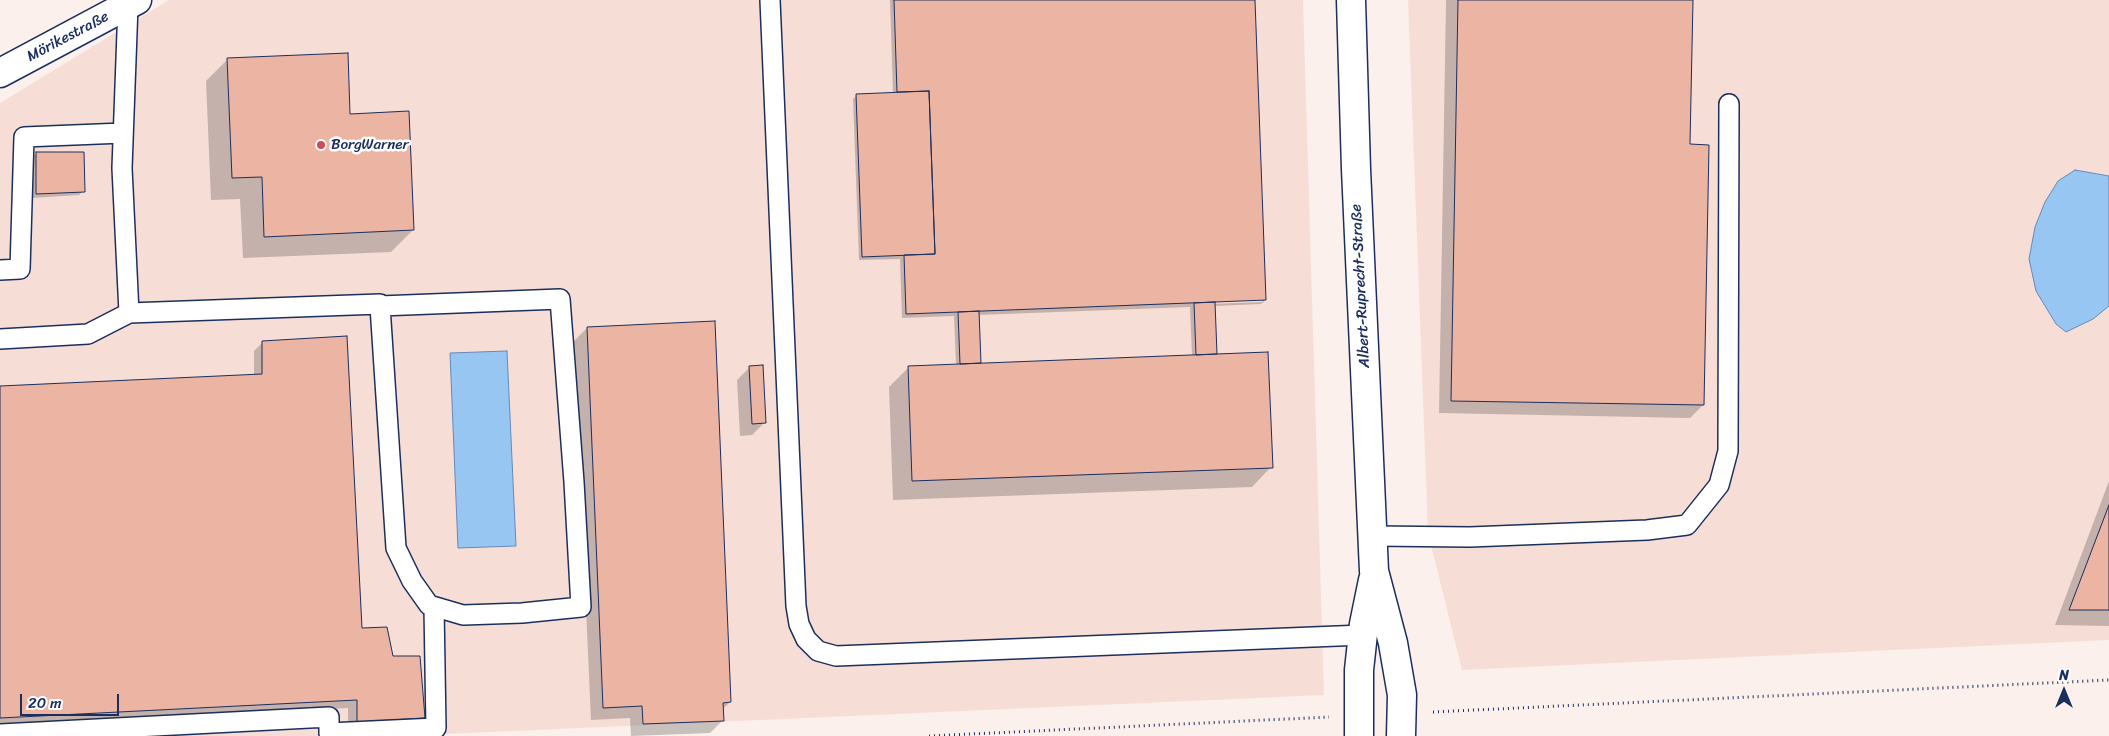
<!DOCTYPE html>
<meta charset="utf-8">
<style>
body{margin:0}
#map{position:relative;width:2109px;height:736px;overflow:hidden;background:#fbf0ec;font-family:Sriracha,sans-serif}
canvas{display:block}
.north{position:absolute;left:2039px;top:666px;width:50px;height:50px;-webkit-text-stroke:4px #fff;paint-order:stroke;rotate:0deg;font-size:14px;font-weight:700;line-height:20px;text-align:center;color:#1b2f5e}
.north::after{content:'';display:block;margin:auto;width:18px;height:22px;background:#1b2f5e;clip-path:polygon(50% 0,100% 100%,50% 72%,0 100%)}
.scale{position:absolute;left:20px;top:694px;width:99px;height:22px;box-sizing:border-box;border:2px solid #1b2f5e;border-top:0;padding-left:6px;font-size:15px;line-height:18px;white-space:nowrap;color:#1b2f5e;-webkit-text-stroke:4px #fff;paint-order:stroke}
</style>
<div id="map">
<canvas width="2109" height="736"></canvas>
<div class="north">N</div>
<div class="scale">20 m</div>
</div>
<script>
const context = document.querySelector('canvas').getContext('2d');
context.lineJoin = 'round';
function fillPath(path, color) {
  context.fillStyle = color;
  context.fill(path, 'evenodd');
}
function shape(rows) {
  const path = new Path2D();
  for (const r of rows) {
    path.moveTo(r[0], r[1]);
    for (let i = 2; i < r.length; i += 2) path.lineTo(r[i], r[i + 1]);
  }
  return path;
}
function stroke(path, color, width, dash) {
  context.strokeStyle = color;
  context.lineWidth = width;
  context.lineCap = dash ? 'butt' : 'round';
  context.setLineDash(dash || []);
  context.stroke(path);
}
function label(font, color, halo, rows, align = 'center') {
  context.font = font + ' Sriracha,sans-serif';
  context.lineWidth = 5;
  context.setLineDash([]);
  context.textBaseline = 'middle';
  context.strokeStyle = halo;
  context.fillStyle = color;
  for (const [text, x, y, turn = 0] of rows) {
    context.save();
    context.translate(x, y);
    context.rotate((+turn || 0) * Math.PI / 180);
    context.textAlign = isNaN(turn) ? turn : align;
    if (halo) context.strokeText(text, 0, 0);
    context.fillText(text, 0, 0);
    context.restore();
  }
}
fillPath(shape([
 [169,0,1303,0,1324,695,400,736,0,736,0,103],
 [1408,0,2109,0,2109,640,1462,670,1428,533]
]), '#f6ded6');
const water = shape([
 [2075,170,2109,176,2109,306,2093,319,2066,332,2056,324,2036,291,2029,259,2035,227,2045,202,2058,181,2075,170],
 [507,351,516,546,458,548,450,353,507,351]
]);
fillPath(water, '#98c6f3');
stroke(water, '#668ab7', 1);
fillPath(shape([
 [890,0,1253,0,1265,300,1261,304,1214,306,1216,355,1271,467,1252,487,893,500,889,387,909,367,956,365,954,316,902,318,900,259,859,260,853,99,857,95,893,94],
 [1262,299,1262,302,1209,304,1209,301],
 [1190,307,1192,356,980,364,978,315],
 [1446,0,1691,0,1689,146,1703,405,1690,418,1439,413],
 [228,59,349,115,413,230,391,252,243,258,240,199,211,200,206,81],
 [36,153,83,191,79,195,32,198,32,158],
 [587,328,730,702,722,710,722,721,710,733,631,736,630,718,591,720,574,341],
 [263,342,360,629,392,657,423,718,414,727,348,730,348,708,0,726,0,387,254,376,254,351],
 [750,367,764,423,752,435,740,436,737,380],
 [2109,481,2109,626,2055,625]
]), '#0003');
const building = shape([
 [894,0,1255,0,1266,300,906,314,904,255,935,254,929,91,897,92,894,0],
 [1458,0,1693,0,1690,144,1709,145,1704,405,1451,401,1458,0],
 [348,53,350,114,409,111,414,230,264,237,262,177,232,178,227,58,348,53],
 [929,91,935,254,862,257,856,94,929,91],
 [36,152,84,152,85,192,36,194,36,152],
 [1215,302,1217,354,1196,355,1194,303,1215,302],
 [979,311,981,363,960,364,958,312,979,311],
 [715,321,731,702,723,703,724,721,643,724,642,706,603,708,587,327,715,321],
 [347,336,362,628,387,627,393,656,420,656,425,718,357,722,357,700,0,718,0,386,262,374,262,341,347,336],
 [1268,352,1273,468,912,481,908,366,1268,352],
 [763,365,766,423,752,424,749,366,763,365],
 [2109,505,2109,610,2069,610,2109,505]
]);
fillPath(building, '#ecb4a2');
stroke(building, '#1b2f5e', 1);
const lane = shape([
 [125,0,128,5,122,168,129,313,380,304,380,306,396,548,412,581,429,605,463,615,522,613,581,607,574,482,560,299,380,306],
 [770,0,796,606,799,624,806,639,818,651,836,656,1363,635],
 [0,270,20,269,24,137,123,133],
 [0,339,88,334,129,313],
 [1373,536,1470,537,1647,530,1687,525,1719,485,1728,451,1729,104],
 [0,734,329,717,329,733,436,728,434,607]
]);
const street = shape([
 [1351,0,1356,169,1374,571,1393,643,1402,695,1401,736],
 [0,73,137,0],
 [1359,736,1359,670,1364,624,1373,580]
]);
stroke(lane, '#1b2f5e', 22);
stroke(street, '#1b2f5e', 31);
stroke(shape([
 [1433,712,2109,680],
 [929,736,1329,717]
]), '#1b2f5e', 3, [1, 4]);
stroke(lane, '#fff', 19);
stroke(street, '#fff', 28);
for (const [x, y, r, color] of [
 [321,145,5,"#d1495b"]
]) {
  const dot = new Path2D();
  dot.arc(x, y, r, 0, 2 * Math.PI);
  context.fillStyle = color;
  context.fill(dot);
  stroke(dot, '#fff', 2);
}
label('15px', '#1b2f5e', '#fff', [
 ["Mörikestraße",68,37,-28],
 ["Albert-Ruprecht-Straße",1361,286,-93]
]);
label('15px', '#1b2f5e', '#fff', [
 ["BorgWarner",331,145]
], 'left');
</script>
